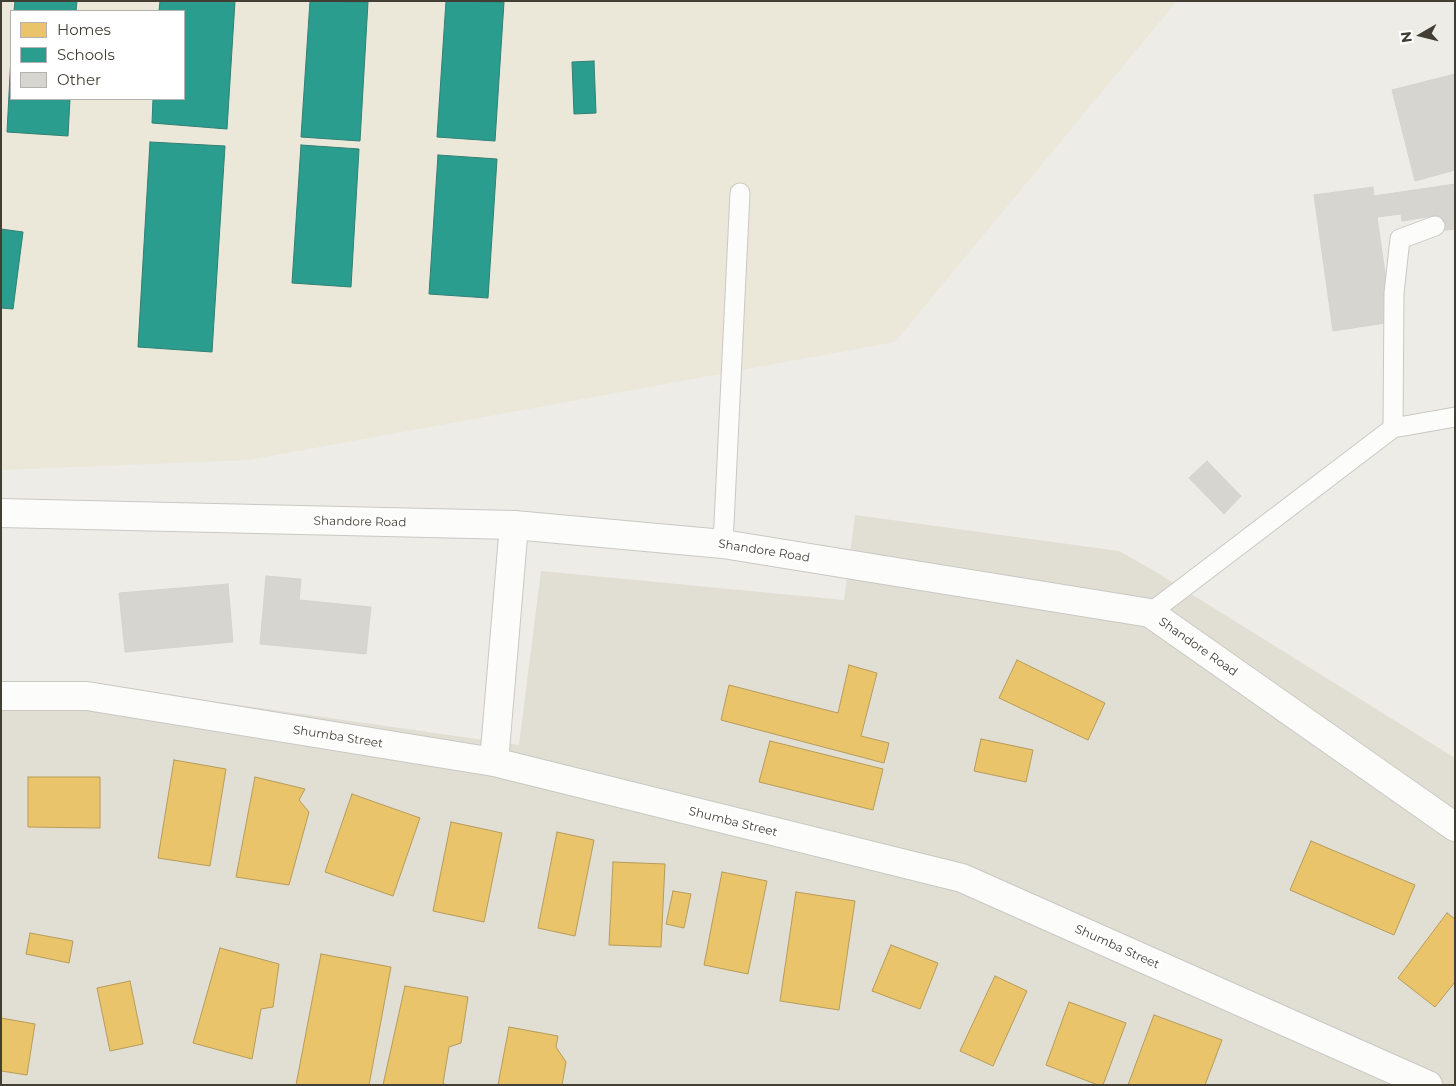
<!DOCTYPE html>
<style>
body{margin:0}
#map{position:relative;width:1456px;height:1086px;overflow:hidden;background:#edece7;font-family:Montserrat,sans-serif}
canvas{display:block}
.frame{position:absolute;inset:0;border:2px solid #423e34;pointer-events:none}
.legend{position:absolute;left:10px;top:10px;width:175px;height:90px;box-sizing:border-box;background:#fff;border:1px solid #b3b2ae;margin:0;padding:6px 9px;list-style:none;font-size:15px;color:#423e34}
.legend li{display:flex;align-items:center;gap:10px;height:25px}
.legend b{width:25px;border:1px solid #b3b2ae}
.north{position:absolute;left:1396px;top:10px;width:50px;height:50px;-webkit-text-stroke:4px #fff;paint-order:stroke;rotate:262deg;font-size:14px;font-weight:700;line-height:20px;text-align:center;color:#423e34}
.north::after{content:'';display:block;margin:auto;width:18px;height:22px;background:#423e34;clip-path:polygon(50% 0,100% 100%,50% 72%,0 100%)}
</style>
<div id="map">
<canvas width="1456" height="1086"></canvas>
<div class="frame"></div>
<ul class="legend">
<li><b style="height:14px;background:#e9c46a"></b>Homes</li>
<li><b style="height:14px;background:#2a9d8f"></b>Schools</li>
<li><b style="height:14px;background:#d7d5cf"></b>Other</li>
</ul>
<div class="north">N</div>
</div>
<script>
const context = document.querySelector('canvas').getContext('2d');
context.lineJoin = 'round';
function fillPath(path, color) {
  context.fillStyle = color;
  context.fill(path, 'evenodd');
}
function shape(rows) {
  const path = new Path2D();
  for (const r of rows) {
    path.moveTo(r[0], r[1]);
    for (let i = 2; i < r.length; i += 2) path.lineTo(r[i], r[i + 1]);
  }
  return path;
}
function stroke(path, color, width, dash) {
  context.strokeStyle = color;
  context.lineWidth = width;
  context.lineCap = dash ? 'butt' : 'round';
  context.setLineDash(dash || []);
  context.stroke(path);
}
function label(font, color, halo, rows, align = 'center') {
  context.font = font + ' Montserrat,sans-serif';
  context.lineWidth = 5;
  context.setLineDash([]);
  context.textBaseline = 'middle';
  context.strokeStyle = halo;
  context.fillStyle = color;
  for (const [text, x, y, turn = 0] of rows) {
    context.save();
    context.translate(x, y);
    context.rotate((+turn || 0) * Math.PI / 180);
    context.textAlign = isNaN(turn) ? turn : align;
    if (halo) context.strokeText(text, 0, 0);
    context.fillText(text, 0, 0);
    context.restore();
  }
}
fillPath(shape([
 [855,515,1119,551,1151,569,1455,758,1455,1085,1,1085,1,683,71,681,519,745,541,571,844,600]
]), '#e1ded4');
fillPath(shape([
 [1,1,1177,1,895,342,249,460,1,470],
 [11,11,184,11,184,99,11,99]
]), '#ebe8d9');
const homes = shape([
 [1017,660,1105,703,1088,740,999,698,1017,660],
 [849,665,877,673,861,736,889,743,884,763,721,720,729,685,838,713,849,665],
 [981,739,1033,750,1026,782,974,771,981,739],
 [770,741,883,769,873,810,759,782,770,741],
 [174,760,226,769,210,866,158,858,174,760],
 [28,777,100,777,100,828,28,827,28,777],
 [255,777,305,789,299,800,309,812,289,885,236,877,255,777],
 [352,794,420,818,393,896,325,872,352,794],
 [451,822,502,833,484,922,433,911,451,822],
 [557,832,594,840,575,936,538,928,557,832],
 [1311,841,1415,885,1394,935,1290,890,1311,841],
 [613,862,665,864,661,947,609,945,613,862],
 [722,872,767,881,748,974,704,965,722,872],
 [673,891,691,894,684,928,666,924,673,891],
 [796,892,855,901,839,1010,780,1001,796,892],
 [1447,913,1455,919,1455,982,1435,1007,1398,978,1447,913],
 [30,933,73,941,69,963,26,954,30,933],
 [891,945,938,963,920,1009,872,991,891,945],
 [220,948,279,964,273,1007,261,1009,252,1059,193,1043,220,948],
 [321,954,391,967,369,1085,296,1085,321,954],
 [995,976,1027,991,993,1066,960,1051,995,976],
 [130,981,143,1044,110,1051,97,988,130,981],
 [405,986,468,997,461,1043,449,1047,443,1083,446,1085,383,1085,405,986],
 [1069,1002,1126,1023,1103,1085,1098,1085,1046,1065,1069,1002],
 [1154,1015,1222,1040,1205,1085,1128,1085,1154,1015],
 [1,1018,35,1024,27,1075,1,1071,1,1018],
 [509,1027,558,1036,556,1047,566,1062,562,1085,498,1085,509,1027]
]);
fillPath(homes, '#e9c46a');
stroke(homes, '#b79c5a', 1);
const schools = shape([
 [15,1,77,1,76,11,14,11,15,1],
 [160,1,235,1,227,129,152,123,153,99,184,99,184,11,159,11,160,1],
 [310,1,368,2,360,141,301,137,310,1],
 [446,1,504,2,495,141,437,137,446,1],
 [11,56,11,99,70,99,68,136,7,132,11,56],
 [594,61,596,113,574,114,572,62,594,61],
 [150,142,225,146,212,352,138,347,150,142],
 [301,145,359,149,351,287,292,283,301,145],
 [438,155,497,159,488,298,429,294,438,155],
 [1,229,23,232,13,309,1,308,1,229]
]);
fillPath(schools, '#2a9d8f');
stroke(schools, '#318074', 1);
const building = shape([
 [1455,74,1455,170,1415,181,1392,90,1455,74],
 [1455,184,1455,229,1435,231,1433,216,1402,221,1401,214,1377,217,1392,322,1333,331,1314,195,1373,187,1374,196,1455,184],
 [1207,461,1241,496,1224,514,1189,478,1207,461],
 [266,576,301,579,299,600,371,607,366,654,260,644,266,576],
 [228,584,233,642,125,652,119,593,228,584]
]);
fillPath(building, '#d7d5cf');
stroke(building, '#d5d3cd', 1);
const service = shape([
 [1393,428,1394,293,1400,239,1435,226],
 [723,544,740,193],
 [1150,613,1393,428,1455,417]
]);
const minor = shape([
 [1,696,87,696,494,762,962,878,1428,1085],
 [494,762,514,525]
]);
const tertiary = shape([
 [1,513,514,525,723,544,1150,613,1455,827]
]);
stroke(service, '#c9c8c3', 21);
stroke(minor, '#c9c8c3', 30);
stroke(tertiary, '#c9c8c3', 30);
stroke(service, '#fcfcfb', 19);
stroke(minor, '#fcfcfb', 28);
stroke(tertiary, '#fcfcfb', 28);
label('12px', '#423e34', '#fff', [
 ["Shandore Road",360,522,1],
 ["Shandore Road",764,551,9],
 ["Shandore Road",1198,647,35],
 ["Shumba Street",338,737,9],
 ["Shumba Street",733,822,14],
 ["Shumba Street",1117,947,24]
]);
</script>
